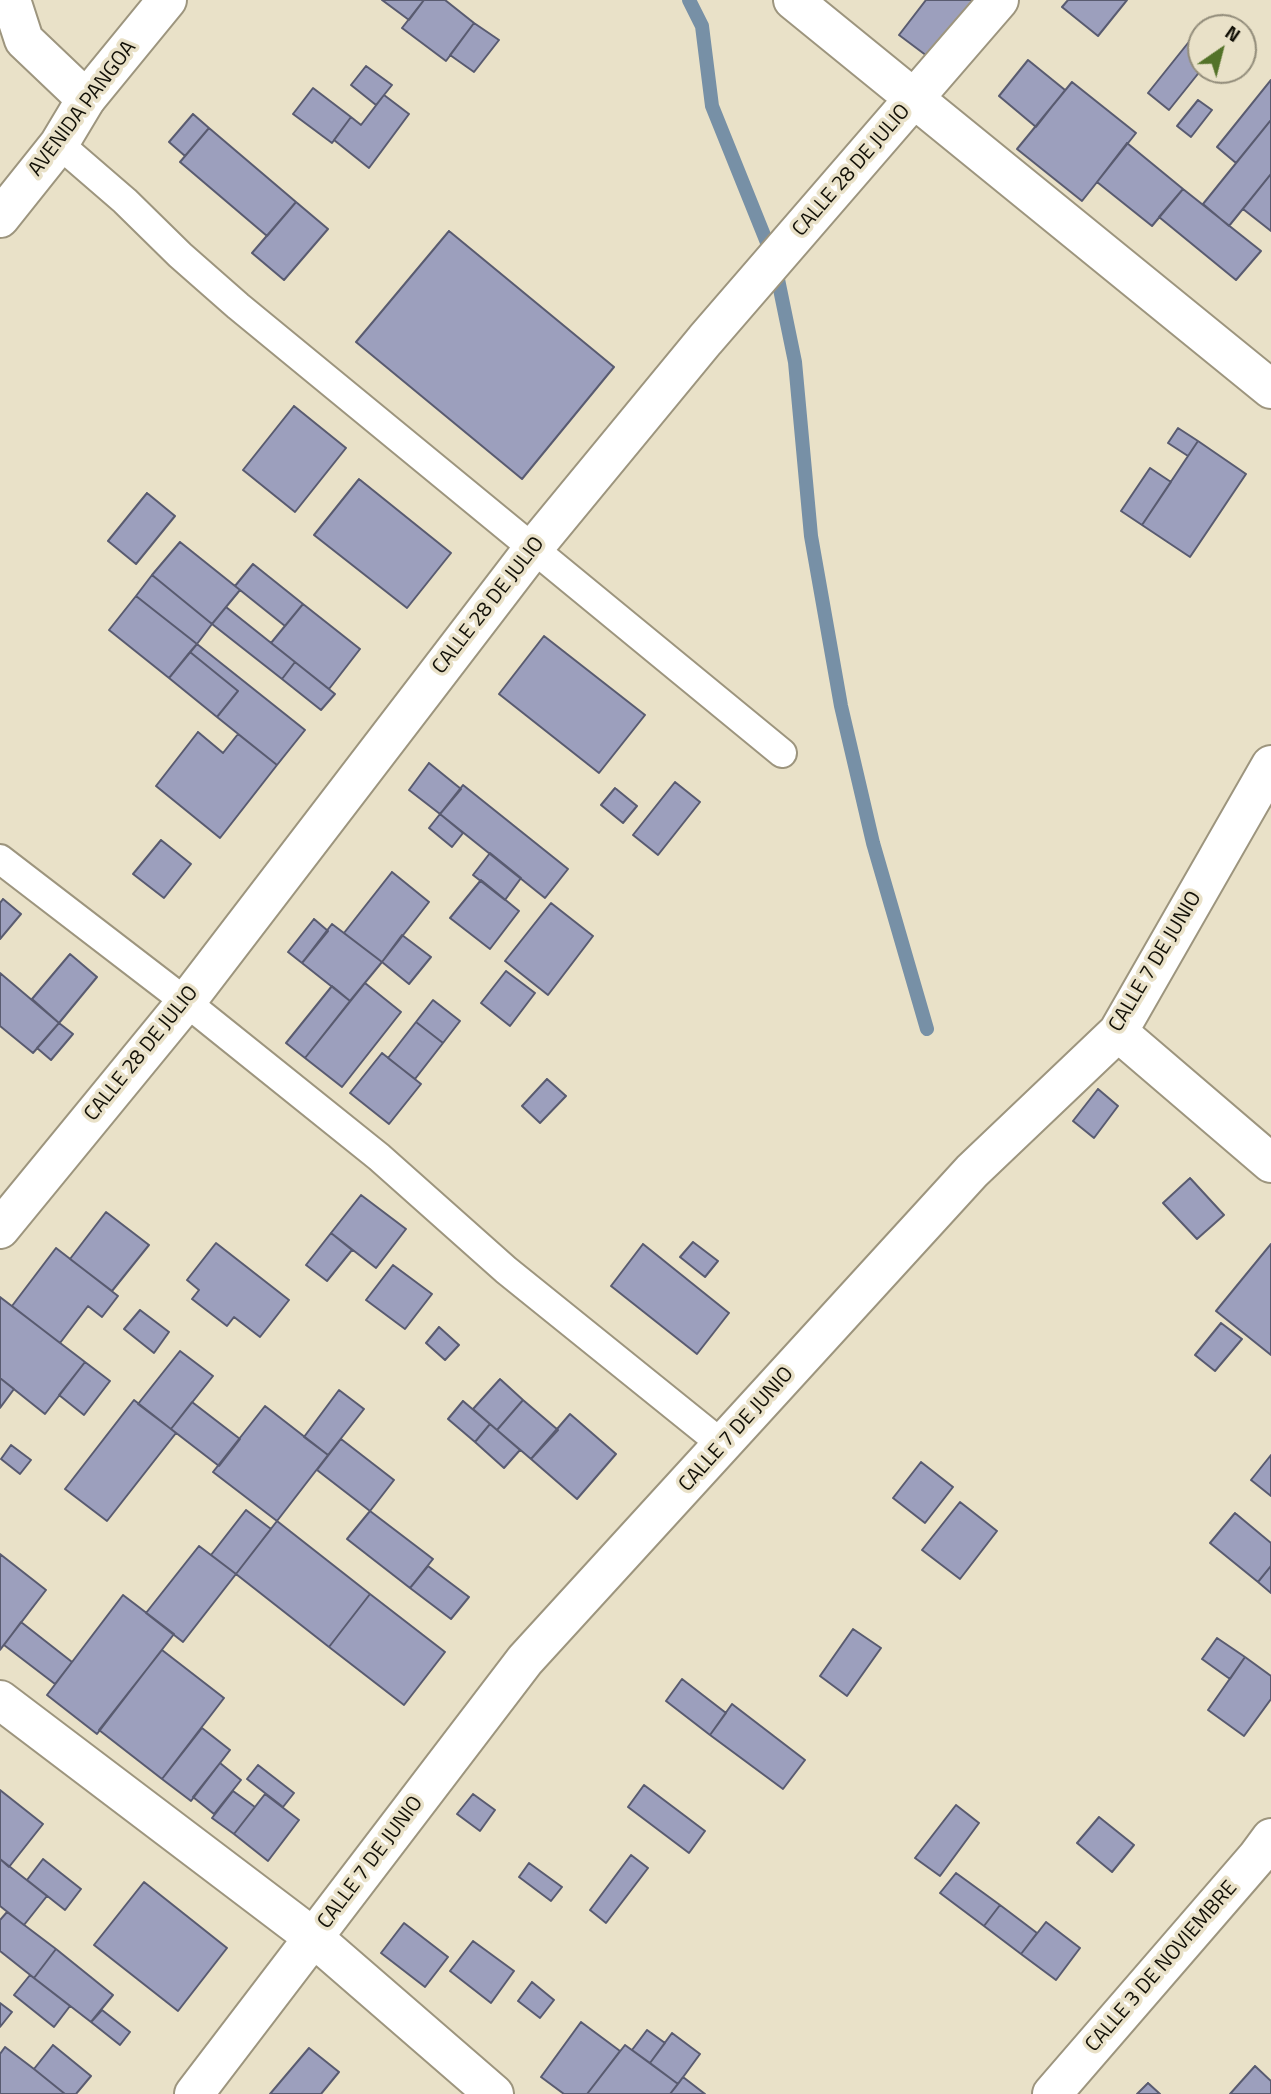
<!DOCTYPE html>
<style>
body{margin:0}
#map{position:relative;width:1271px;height:2094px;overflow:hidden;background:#e9e1c8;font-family:"Titillium Web",sans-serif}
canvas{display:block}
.north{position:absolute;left:1187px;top:14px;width:70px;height:70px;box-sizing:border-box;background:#e9e1c8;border:2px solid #938d7b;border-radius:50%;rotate:35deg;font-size:19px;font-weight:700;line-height:28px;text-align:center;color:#121007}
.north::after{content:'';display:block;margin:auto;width:24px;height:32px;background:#537228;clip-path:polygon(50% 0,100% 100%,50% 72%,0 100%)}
</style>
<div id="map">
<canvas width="1271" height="2094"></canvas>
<div class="north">N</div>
</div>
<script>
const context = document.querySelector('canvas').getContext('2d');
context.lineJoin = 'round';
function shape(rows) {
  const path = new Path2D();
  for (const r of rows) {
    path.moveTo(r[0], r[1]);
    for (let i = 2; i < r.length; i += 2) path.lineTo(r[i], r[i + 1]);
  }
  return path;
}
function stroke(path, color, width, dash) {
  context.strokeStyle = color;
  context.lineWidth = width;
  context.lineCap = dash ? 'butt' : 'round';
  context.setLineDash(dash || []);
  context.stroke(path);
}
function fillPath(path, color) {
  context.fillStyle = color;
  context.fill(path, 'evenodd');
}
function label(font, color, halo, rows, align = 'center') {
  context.font = font + ' "Titillium Web",sans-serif';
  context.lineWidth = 7;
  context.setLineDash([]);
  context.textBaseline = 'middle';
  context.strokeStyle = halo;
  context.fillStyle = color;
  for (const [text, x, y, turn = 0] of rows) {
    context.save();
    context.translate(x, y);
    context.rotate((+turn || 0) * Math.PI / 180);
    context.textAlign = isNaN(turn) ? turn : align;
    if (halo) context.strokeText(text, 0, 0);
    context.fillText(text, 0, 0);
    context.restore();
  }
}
stroke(shape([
 [689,0,702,26,712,106,774,260,795,362,811,536,841,706,873,843,927,1029]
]), '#7790a6', 14);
const building = shape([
 [382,0,424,0,409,20,382,0],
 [424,0,445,0,474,23,446,61,402,28,424,0],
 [926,0,975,0,931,59,899,35,926,0],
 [1068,0,1127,0,1098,36,1062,7,1068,0],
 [474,23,499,40,474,72,450,55,474,23],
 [1204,23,1210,28,1201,28,1201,70,1169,110,1148,93,1204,23],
 [1028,60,1065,90,1036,127,999,96,1028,60],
 [366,66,392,85,376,105,351,85,366,66],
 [1271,80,1271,120,1236,163,1217,147,1271,80],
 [1072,82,1136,133,1082,201,1017,149,1072,82],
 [313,88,351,117,332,143,293,114,313,88],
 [384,95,409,114,369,168,334,140,351,117,361,125,384,95],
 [1198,100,1212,110,1191,137,1177,126,1198,100],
 [193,114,209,128,185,156,169,142,193,114],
 [1271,120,1271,174,1229,226,1203,204,1271,120],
 [209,128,296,202,267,236,180,162,209,128],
 [1127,143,1183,189,1152,226,1097,182,1127,143],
 [1271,174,1271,231,1243,209,1271,174],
 [1183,189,1261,251,1236,280,1159,217,1183,189],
 [296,202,328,229,284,280,252,253,296,202],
 [449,231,614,367,522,479,356,342,449,231],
 [294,406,346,448,295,512,243,470,294,406],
 [1178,428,1198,441,1188,456,1168,443,1178,428],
 [1198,441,1246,474,1190,557,1142,525,1198,441],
 [1150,468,1171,482,1142,525,1121,511,1150,468],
 [359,479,451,553,407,608,314,535,359,479],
 [147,493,175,516,136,564,108,541,147,493],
 [180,542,240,590,212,624,152,575,180,542],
 [253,564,303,604,285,626,235,586,253,564],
 [152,575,212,624,197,644,136,596,152,575],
 [136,596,197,644,169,678,109,630,136,596],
 [303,604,360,649,329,689,271,643,303,604],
 [226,607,295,662,282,679,212,624,226,607],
 [544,636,645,715,599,773,499,694,544,636],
 [197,644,305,730,277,765,217,717,238,691,190,652,197,644],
 [190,652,238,691,217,717,169,678,190,652],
 [295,662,335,694,321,710,282,679,295,662],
 [198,732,223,753,238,734,277,765,220,838,156,786,198,732],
 [429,763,461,789,440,814,409,790,429,763],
 [675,782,700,802,658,855,633,835,675,782],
 [463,785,568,869,545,898,440,814,463,785],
 [615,788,637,806,623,823,601,805,615,788],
 [440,814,463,833,452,847,429,828,440,814],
 [161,840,191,864,164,898,133,874,161,840],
 [490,853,521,878,505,900,473,875,490,853],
 [392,872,429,902,382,962,344,933,392,872],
 [481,880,519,911,490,949,450,918,481,880],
 [3,899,21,914,0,939,0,903,3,899],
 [551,903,593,936,548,995,505,961,551,903],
 [314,919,328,931,302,963,288,952,314,919],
 [332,924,382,962,350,1001,302,963,332,924],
 [402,935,431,957,409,984,382,962,402,935],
 [70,954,97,977,59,1023,32,999,70,954],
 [506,971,535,993,510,1026,481,1003,506,971],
 [0,973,59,1023,33,1053,0,1026,0,973],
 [365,983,401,1012,342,1087,305,1058,365,983],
 [332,986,350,1001,305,1058,286,1043,332,986],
 [433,1000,460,1021,443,1043,416,1022,433,1000],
 [416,1022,443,1043,415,1079,388,1058,416,1022],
 [59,1023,73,1034,51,1060,37,1048,59,1023],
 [382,1053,421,1084,389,1124,350,1093,382,1053],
 [547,1079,566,1096,540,1123,522,1106,547,1079],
 [1098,1089,1118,1106,1094,1138,1073,1121,1098,1089],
 [1190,1178,1224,1215,1197,1239,1163,1203,1190,1178],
 [361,1195,406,1229,376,1268,331,1233,361,1195],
 [106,1212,149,1245,112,1291,70,1259,106,1212],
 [331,1233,352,1250,327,1281,306,1265,331,1233],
 [693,1242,718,1261,705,1277,680,1257,693,1242],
 [216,1243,289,1300,260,1337,234,1317,227,1326,192,1299,199,1290,187,1280,216,1243],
 [643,1244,729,1313,697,1354,611,1286,643,1244],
 [1271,1244,1271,1355,1216,1311,1271,1244],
 [56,1248,118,1296,102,1317,88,1306,60,1343,12,1306,56,1248],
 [393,1265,432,1294,405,1329,366,1300,393,1265],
 [0,1297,85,1362,45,1414,0,1378,0,1297],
 [140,1310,169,1332,154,1353,124,1329,140,1310],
 [1221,1323,1242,1339,1215,1371,1195,1355,1221,1323],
 [439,1327,459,1345,445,1360,426,1343,439,1327],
 [180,1351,213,1376,171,1429,138,1404,180,1351],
 [85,1362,110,1381,84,1415,59,1395,85,1362],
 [0,1378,14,1389,0,1408,0,1378],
 [500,1379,523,1400,497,1430,473,1409,500,1379],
 [339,1390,364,1409,328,1455,304,1437,339,1390],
 [134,1400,176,1433,107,1521,65,1489,134,1400],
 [523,1400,558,1430,531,1459,497,1430,523,1400],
 [463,1401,490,1424,475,1442,448,1419,463,1401],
 [192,1402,240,1439,219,1466,171,1429,192,1402],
 [265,1406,328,1455,277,1521,213,1472,265,1406],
 [570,1414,616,1454,577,1499,531,1459,570,1414],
 [490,1424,520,1450,504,1468,475,1442,490,1424],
 [341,1439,394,1480,370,1511,317,1470,341,1439],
 [11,1445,31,1460,20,1474,1,1459,11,1445],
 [1271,1455,1271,1496,1251,1480,1271,1455],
 [921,1462,953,1487,925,1523,893,1498,921,1462],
 [960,1502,997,1531,960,1579,922,1550,960,1502],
 [246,1510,271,1529,236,1574,211,1555,246,1510],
 [370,1511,433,1559,410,1588,347,1539,370,1511],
 [1235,1513,1271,1543,1271,1566,1258,1582,1210,1543,1235,1513],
 [277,1521,370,1594,329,1647,236,1574,277,1521],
 [199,1546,236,1574,183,1642,146,1613,199,1546],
 [0,1554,46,1590,0,1650,0,1554],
 [428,1566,469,1597,451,1619,410,1588,428,1566],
 [1271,1566,1271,1593,1258,1582,1271,1566],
 [370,1594,445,1652,404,1705,329,1647,370,1594],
 [123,1595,174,1634,97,1734,47,1695,123,1595],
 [21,1622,72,1662,55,1684,4,1645,21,1622],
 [853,1629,881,1648,847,1696,820,1676,853,1629],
 [1217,1638,1245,1657,1230,1679,1202,1659,1217,1638],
 [162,1650,224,1698,162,1779,99,1730,162,1650],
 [1245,1657,1271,1676,1271,1699,1244,1736,1208,1710,1245,1657],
 [682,1679,726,1713,710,1735,666,1701,682,1679],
 [732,1704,805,1760,783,1789,710,1735,732,1704],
 [202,1728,230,1750,191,1801,162,1779,202,1728],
 [220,1763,241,1780,214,1814,193,1797,220,1763],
 [258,1765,294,1793,283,1807,247,1779,258,1765],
 [644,1785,705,1831,689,1853,628,1807,644,1785],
 [0,1790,43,1824,9,1867,0,1859,0,1790],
 [233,1791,255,1807,234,1834,212,1818,233,1791],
 [265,1794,299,1820,268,1861,234,1834,265,1794],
 [473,1794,495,1810,480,1831,457,1814,473,1794],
 [956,1805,979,1823,940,1876,915,1858,956,1805],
 [1099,1817,1134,1845,1112,1872,1077,1843,1099,1817],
 [631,1855,648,1868,606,1923,590,1910,631,1855],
 [0,1859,47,1896,24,1925,0,1906,0,1859],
 [43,1859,81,1889,65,1910,27,1880,43,1859],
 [529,1863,562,1887,551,1901,519,1877,529,1863],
 [956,1873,1000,1905,984,1926,940,1893,956,1873],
 [144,1882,227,1948,178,2011,94,1945,144,1882],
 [1000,1905,1037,1933,1021,1954,984,1926,1000,1905],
 [7,1912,56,1949,34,1978,0,1951,0,1920,7,1912],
 [1046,1922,1080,1948,1056,1980,1021,1954,1046,1922],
 [404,1923,448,1957,425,1987,381,1953,404,1923],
 [473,1941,514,1971,491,2003,450,1971,473,1941],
 [56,1949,113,1995,91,2022,34,1978,56,1949],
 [30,1975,70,2006,54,2027,14,1995,30,1975],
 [532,1982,554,2000,540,2018,518,2001,532,1982],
 [0,2003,12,2012,0,2027,0,2003],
 [102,2010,130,2032,120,2045,91,2022,102,2010],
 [581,2022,620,2051,587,2094,564,2094,541,2077,581,2022],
 [647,2030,665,2043,650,2063,632,2050,647,2030],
 [672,2033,700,2054,678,2084,650,2063,672,2033],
 [53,2045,91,2076,76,2094,65,2094,34,2069,53,2045],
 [625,2045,678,2084,670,2094,587,2094,625,2045],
 [5,2047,34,2069,65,2094,0,2094,0,2054,5,2047],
 [309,2048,339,2072,321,2094,270,2094,309,2048],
 [1255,2066,1271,2081,1271,2094,1230,2094,1255,2066],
 [683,2077,705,2094,670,2094,683,2077],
 [1148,2083,1160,2094,1137,2094,1148,2083]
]);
fillPath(building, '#9c9fbd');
stroke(building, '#595b70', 2);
const lane = shape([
 [59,144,125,201,180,255,238,306,782,753],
 [0,859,186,1002,379,1157,506,1270,723,1445]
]);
const street = shape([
 [11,0,24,40,86,99],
 [793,0,1271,389],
 [1118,1032,1271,1163],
 [0,1229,186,1002,532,550,705,340,999,0],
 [0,1700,314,1938,494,2094],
 [194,2094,525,1660,972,1171,1118,1032,1271,765],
 [1052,2094,1257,1857,1271,1838]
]);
const primary = shape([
 [0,218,59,144,86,99,167,0]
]);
stroke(lane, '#9d957e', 32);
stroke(street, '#9d957e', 42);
stroke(primary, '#9d957e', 42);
stroke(lane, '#fff', 28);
stroke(street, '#fff', 38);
stroke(primary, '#fff', 38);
label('21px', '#121007', '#e9e1c8', [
 ["AVENIDA PANGOA",83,109,-53],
 ["CALLE 28 DE JULIO",852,171,-49],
 ["CALLE 28 DE JULIO",489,606,-52],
 ["CALLE 7 DE JUNIO",1156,962,-59],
 ["CALLE 28 DE JULIO",142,1054,-51],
 ["CALLE 7 DE JUNIO",737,1430,-48],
 ["CALLE 7 DE JUNIO",371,1863,-53],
 ["CALLE 3 DE NOVIEMBRE",1162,1967,-49]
]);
</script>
